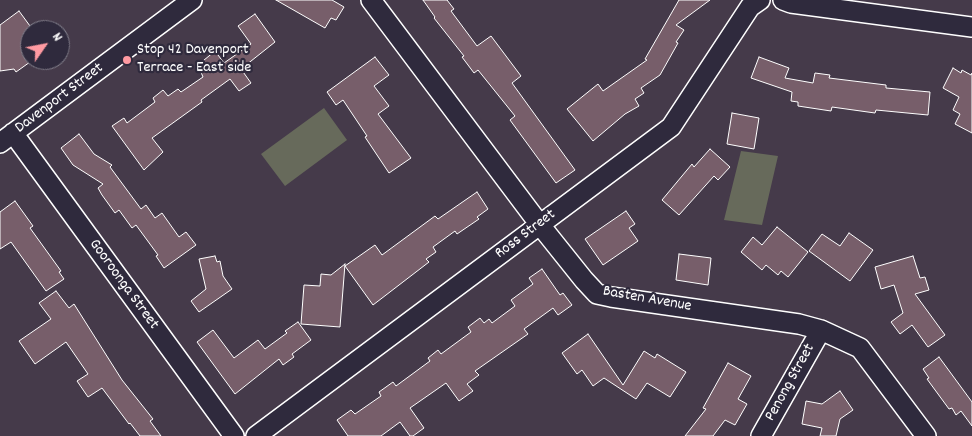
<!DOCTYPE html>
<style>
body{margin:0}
#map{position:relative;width:972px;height:436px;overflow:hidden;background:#453a4a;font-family:Dekko,sans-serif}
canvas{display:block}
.north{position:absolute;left:20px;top:20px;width:50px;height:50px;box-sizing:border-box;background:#2f2a3d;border:1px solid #827f8b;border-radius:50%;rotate:57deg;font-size:14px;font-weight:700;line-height:20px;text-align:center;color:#fff}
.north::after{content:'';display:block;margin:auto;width:18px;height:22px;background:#ff9aa2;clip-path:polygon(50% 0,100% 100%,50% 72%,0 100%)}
</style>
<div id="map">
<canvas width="972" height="436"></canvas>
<div class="north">N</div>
</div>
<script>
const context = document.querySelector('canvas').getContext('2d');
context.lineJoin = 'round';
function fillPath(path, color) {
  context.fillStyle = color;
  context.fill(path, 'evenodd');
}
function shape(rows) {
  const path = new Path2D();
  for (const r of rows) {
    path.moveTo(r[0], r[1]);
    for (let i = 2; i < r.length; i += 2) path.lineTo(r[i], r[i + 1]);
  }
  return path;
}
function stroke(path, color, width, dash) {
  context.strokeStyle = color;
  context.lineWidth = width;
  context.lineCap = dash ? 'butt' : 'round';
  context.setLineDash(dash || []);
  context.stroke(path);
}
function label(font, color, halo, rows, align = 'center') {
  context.font = font + ' Dekko,sans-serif';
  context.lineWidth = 4.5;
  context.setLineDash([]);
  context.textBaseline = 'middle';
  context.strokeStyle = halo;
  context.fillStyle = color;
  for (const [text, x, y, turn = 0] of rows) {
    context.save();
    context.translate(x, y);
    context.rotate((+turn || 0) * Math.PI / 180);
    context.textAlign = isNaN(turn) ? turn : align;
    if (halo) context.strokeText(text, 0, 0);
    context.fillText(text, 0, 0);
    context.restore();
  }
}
fillPath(shape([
 [324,108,347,140,285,186,261,154],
 [741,151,778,156,762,225,724,220]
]), '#676a5b');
const building = shape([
 [276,0,332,0,344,7,336,20,331,18,325,28,276,0],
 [423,0,447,0,454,9,451,11,477,46,491,36,521,76,512,83,575,170,556,183,510,120,515,116,478,70,474,73,462,57,464,56,434,18,435,17,423,0],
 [679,0,710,0,676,25,684,30,676,42,678,43,660,75,641,88,644,93,635,99,639,106,625,114,593,141,567,109,598,84,603,91,647,60,645,59,679,0],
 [19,11,30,26,30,62,16,72,14,69,0,71,0,25,19,11],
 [255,14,275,42,241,69,251,83,239,91,230,79,201,100,202,102,152,138,163,152,144,170,112,126,124,118,127,123,155,102,153,98,163,90,168,96,178,89,181,92,203,77,198,65,215,51,224,63,251,44,238,26,255,14],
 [375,57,389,75,374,86,389,106,378,114,411,158,389,173,365,137,367,136,343,100,336,105,327,92,375,57],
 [759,57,789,68,785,78,813,83,815,73,830,75,829,78,886,85,886,88,930,92,928,115,876,110,875,113,832,107,831,111,798,106,798,102,791,101,792,92,751,78,759,57],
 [953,68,961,73,962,70,971,75,972,73,972,133,955,124,960,114,953,110,959,97,943,88,953,68],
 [732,113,759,118,754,149,727,144,732,113],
 [79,134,94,154,112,165,110,167,141,209,146,205,155,218,162,213,179,237,186,232,196,245,164,268,156,256,158,255,136,225,132,228,119,210,115,213,102,195,98,188,103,184,73,165,61,148,79,134],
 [710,149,730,167,718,180,714,176,679,215,662,200,692,164,694,167,710,149],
 [477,192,488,209,477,217,479,219,457,234,455,231,433,247,436,252,426,259,429,262,373,305,345,266,375,245,382,255,435,216,438,219,477,192],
 [15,201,33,226,30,228,61,271,59,272,64,279,46,291,11,242,0,249,0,212,15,201],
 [626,211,635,224,629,228,638,241,603,265,585,239,626,211],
 [777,227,808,252,788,277,781,271,778,275,766,265,762,270,741,252,753,237,762,245,777,227],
 [849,233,873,250,850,281,809,251,822,234,840,246,849,233],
 [679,254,711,258,708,285,676,280,679,254],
 [215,256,217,262,220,261,223,276,232,289,199,312,191,301,206,289,199,259,215,256],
 [913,256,920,278,925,277,929,290,915,294,945,335,928,347,912,325,900,334,891,322,903,313,894,285,881,289,875,267,913,256],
 [345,264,340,327,301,324,304,285,320,286,321,274,331,275,345,264],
 [542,269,560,295,563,293,572,305,558,315,553,308,524,329,528,334,475,371,479,375,467,384,473,391,459,401,446,383,410,408,424,428,413,436,410,436,400,422,381,436,348,436,337,420,351,410,355,414,381,396,379,392,393,382,396,386,430,361,428,358,438,350,441,354,471,332,468,327,480,318,484,323,489,319,492,323,515,306,511,300,533,284,529,278,542,269],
 [56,291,69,308,74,304,122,380,153,419,150,421,161,436,140,436,130,423,129,424,102,388,88,397,77,381,88,374,66,342,35,364,19,341,51,319,39,303,56,291],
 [298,322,311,340,292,354,294,357,283,365,279,359,235,394,197,342,213,330,234,358,258,340,265,349,287,333,285,331,298,322],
 [588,334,623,385,644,351,655,358,657,354,686,372,670,397,647,383,636,399,604,378,593,386,582,370,577,374,562,353,588,334],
 [939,357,972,402,972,426,961,411,956,415,952,408,949,409,927,379,929,378,923,369,939,357],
 [728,363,751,376,738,399,747,404,735,425,725,420,713,436,685,436,706,409,703,408,728,363],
 [840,391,853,410,840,419,836,436,820,436,822,428,802,424,806,401,822,404,840,391]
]);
fillPath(building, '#775e6a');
stroke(building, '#fff', 1);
const street = shape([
 [371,0,540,225,584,280,597,294,611,297,799,324,821,330,860,348,926,436],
 [783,0,791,3,972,27],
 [13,133,234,436],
 [0,143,192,0],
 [256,436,671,127,750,7,760,0],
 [761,436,821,330]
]);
stroke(street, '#fff', 22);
stroke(street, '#2f2a3d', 19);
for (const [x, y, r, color] of [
 [127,60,5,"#ff9aa2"]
]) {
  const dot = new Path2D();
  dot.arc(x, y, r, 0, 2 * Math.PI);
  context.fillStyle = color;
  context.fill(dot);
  stroke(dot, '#2f2a3d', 2);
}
label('16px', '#fff', '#2f2a3d', [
 ["Stop 42 Davenport",137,51],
 ["Terrace - East side",137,69]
], 'left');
label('16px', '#fff', '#2f2a3d', [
 ["Davenport Street",60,99,-37],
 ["Ross Street",526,235,-37],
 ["Gooroonga Street",123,285,54],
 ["Basten Avenue",647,300,10],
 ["Penong Street",791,383,-61]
]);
</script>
